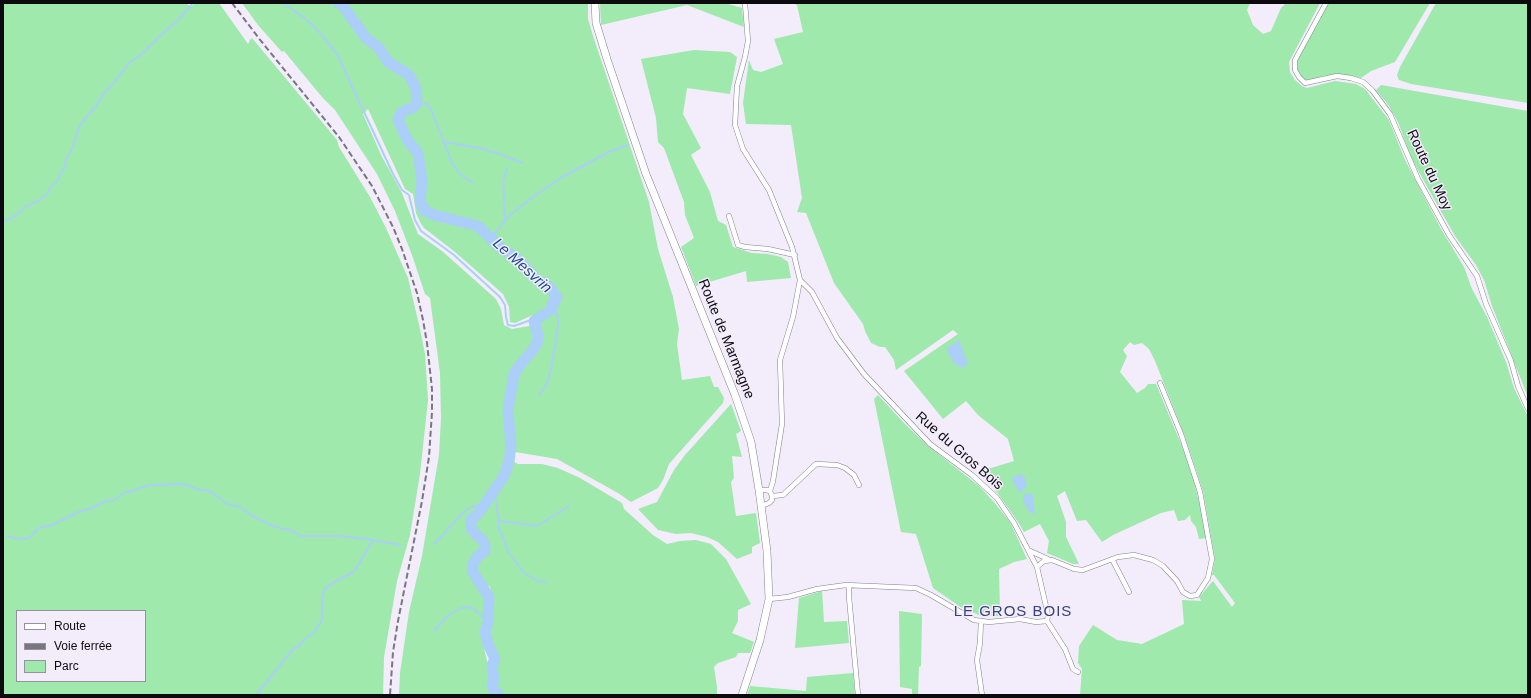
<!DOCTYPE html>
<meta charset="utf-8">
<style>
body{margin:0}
#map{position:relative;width:1531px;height:698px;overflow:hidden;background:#f2ecfb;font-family:Helvetica,sans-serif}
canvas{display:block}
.frame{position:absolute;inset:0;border:4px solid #0c0a0f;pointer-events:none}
.legend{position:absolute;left:16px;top:610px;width:130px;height:72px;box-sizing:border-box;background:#f2ecfb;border:1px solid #96929d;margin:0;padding:5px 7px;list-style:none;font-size:12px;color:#0c0a0f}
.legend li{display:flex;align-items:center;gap:8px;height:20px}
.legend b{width:20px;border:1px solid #96929d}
</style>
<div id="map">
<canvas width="1531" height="698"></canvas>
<div class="frame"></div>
<ul class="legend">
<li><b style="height:5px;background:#fff"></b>Route</li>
<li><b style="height:5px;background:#7a7680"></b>Voie ferrée</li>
<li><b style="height:11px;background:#9ee9ab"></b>Parc</li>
</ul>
</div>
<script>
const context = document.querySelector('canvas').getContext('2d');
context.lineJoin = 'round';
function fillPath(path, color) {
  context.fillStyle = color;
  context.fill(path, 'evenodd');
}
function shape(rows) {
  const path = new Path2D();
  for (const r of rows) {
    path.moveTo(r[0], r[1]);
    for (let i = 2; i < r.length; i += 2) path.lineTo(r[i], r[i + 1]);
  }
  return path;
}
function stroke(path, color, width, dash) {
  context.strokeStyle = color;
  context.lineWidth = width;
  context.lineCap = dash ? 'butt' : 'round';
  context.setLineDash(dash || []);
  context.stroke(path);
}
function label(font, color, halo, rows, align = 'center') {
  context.font = font + ' Helvetica,sans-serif';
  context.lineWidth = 3;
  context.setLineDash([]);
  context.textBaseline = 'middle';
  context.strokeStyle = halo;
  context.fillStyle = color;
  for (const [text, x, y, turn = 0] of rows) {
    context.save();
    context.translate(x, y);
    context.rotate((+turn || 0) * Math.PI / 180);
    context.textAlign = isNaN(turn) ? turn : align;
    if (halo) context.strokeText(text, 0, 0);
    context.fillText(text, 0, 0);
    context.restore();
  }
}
fillPath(shape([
 [3,3,186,3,191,7,195,3,219,3,248,44,250,40,252,38,337,140,339,147,370,197,386,228,408,278,420,329,425,354,428,400,420,474,410,535,397,581,384,657,383,695,3,695],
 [17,611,145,611,145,681,17,681],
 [242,3,588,3,588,19,594,39,649,202,658,249,673,297,679,329,677,344,682,380,710,376,714,387,718,387,724,398,723,403,669,464,663,480,658,488,631,502,618,493,557,459,515,452,505,456,518,464,542,464,558,468,580,478,622,503,624,509,653,535,667,544,680,541,696,540,711,544,726,559,751,604,738,610,738,621,732,633,754,642,750,653,738,653,736,657,718,663,714,667,717,687,717,695,504,695,496,687,498,680,497,654,491,643,490,629,492,600,490,586,482,589,486,599,487,610,481,628,482,640,490,673,489,688,492,695,399,695,400,673,409,612,422,556,439,455,441,418,440,373,430,298,425,294,412,255,395,211,377,174,335,110,322,97,284,51,282,52,258,25],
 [368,109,405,189,413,194,416,213,420,222,424,228,455,252,503,294,509,307,510,322,515,323,533,315,529,326,512,329,504,325,501,309,496,299,442,251,418,234,402,193,381,155,363,114],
 [600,3,725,3,742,8,744,27,687,5,601,25],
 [792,3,1250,3,1247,10,1253,25,1263,34,1271,31,1281,8,1286,3,1320,3,1289,62,1290,72,1295,80,1302,86,1307,88,1335,81,1356,84,1365,89,1389,120,1405,160,1441,229,1464,267,1472,289,1487,317,1506,362,1514,388,1528,417,1528,695,1080,695,1082,669,1078,663,1079,646,1093,625,1117,640,1142,644,1184,624,1182,600,1201,601,1199,597,1213,581,1232,607,1235,603,1214,575,1212,575,1215,559,1203,491,1184,434,1155,361,1149,349,1142,343,1134,345,1130,342,1123,350,1127,356,1120,372,1137,393,1145,388,1148,384,1156,384,1184,451,1194,481,1204,523,1206,538,1199,539,1196,527,1191,521,1190,515,1185,520,1178,521,1174,510,1161,513,1113,535,1102,542,1086,520,1077,521,1065,491,1057,496,1066,522,1066,537,1079,564,1073,564,1047,553,1049,541,1040,524,1024,532,1018,522,989,481,993,479,988,469,1014,461,1008,439,978,415,966,401,943,419,904,371,958,334,953,330,896,370,894,360,885,347,880,347,871,343,865,331,863,324,834,283,806,213,797,212,802,198,791,125,746,124,743,103,749,60,753,70,761,72,783,64,774,39,803,32,797,5],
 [1329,3,1430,3,1395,62,1371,71,1361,78,1339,74,1323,76,1306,81,1300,77,1297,70,1297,60,1313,29],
 [1436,3,1528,3,1528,103,1411,84,1399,80,1397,75,1400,67],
 [694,50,730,52,737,57,730,94,687,88,683,114,701,148,691,155,710,192,718,221,726,225,733,247,752,253,768,254,781,257,788,262,791,278,747,282,746,271,696,286,681,247,694,238,685,215,684,202,664,148,658,142,656,118,641,59],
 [1381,85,1528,111,1528,397,1492,306,1484,280,1476,265,1455,236,1411,158,1398,122,1389,106,1376,90],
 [878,395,905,424,928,446,979,486,993,501,1010,522,1027,559,1014,562,999,569,1000,616,981,616,959,606,933,588,916,534,901,532,874,399],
 [731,404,741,431,736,434,742,457,732,456,734,478,731,482,736,516,756,513,760,543,752,547,752,553,737,559,718,542,707,537,691,533,676,534,658,530,638,509,657,502,674,470,685,455],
 [822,591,824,622,847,621,849,643,795,648,799,598],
 [899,611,922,614,921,666,919,667,918,695,912,695,912,689,900,687],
 [853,673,855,695,747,695,750,686,806,691,807,677]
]), '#9ee9ab');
fillPath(shape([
 [959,340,968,364,962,368,953,362,946,349],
 [1021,474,1025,478,1027,486,1020,493,1012,480,1013,477],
 [1027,493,1033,495,1035,514,1029,512,1023,500,1024,495]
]), '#accff9');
stroke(shape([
 [283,3,307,20,320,33,337,54,393,174,402,190,409,195,415,220,421,231,454,255,500,297,505,305,506,317,508,325,514,326,528,321,534,321],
 [417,103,427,104,430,107,452,163,460,174,473,183],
 [444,142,479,148,497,153,522,163],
 [505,220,503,182,507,168],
 [3,222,15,216,25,207,38,201,47,194,51,186,56,183,64,168,66,159,71,152,80,125,96,106,105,91,112,85,130,62,142,54,162,34,179,19,193,3],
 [492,237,508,217,526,202,562,177,609,152,627,145],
 [539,396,547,383,551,369,558,326,558,317,553,307],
 [494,491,499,521,499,528,509,553,524,573,538,581,546,582],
 [499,521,537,526,569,506],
 [6,536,19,539,29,538,39,528,46,526,50,526,78,512,94,507,106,501,114,500,125,492,128,492,150,485,184,484,199,490,206,490,213,493,227,504,240,507,251,515,275,527,291,530,300,536,340,536,374,540,400,545],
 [434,544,465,511,471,507,485,504],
 [434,631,448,616,461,608,470,607,474,609,488,622],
 [256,695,294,648,298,647,305,639,314,632,322,620,322,599,324,590,329,585,353,572,357,567,373,540]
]), '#accff9', 2);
stroke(shape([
 [338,3,343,6,366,38,379,48,388,62,409,75,416,88,417,103,413,108,406,110,401,113,398,120,408,141,418,153,422,180,420,201,424,210,434,215,478,226,503,250,516,257,539,282,545,283,552,290,557,298,553,303,553,307,549,311,534,321,538,335,538,341,533,350,520,365,514,374,508,410,511,446,509,461,504,476,478,514,471,520,471,528,475,534,481,538,485,545,485,551,478,556,473,564,473,572,489,597,488,622,485,632,488,644,495,659,492,665,494,680,492,685,494,690,499,695]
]), '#accff9', 11);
const street = shape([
 [745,3,748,41,745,57,737,86,735,125,743,149,769,190,792,247,800,280,793,317,780,360,782,424,773,481,770,491],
 [1326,3,1295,60,1295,70,1299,77,1305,83,1337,76,1351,78,1363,82,1372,90,1390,114,1418,179,1449,235,1477,276,1486,304,1511,361,1518,386,1528,409],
 [729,216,738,245,745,247,768,249,795,255],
 [759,490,766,490,770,491,772,496,772,500,769,503,761,506],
 [772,496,783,495,816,464,837,465,845,468,854,475,859,485],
 [1028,550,1048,559],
 [1112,559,1129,592],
 [1037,567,1044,561,1052,560,1074,569,1083,570,1118,557,1134,555,1153,560,1163,566,1177,581,1183,592,1190,596,1197,595,1208,578,1212,559,1200,492,1181,434,1160,383],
 [849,585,849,597,858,695],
 [769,599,788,597,817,589,846,585,916,588,931,595,974,620,989,622,1020,619,1036,622,1047,621,1048,615,1037,567,1014,523,997,498,972,475,930,444,864,374,837,338,812,292,800,280],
 [981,621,980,643,977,660,982,695],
 [1047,621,1065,649,1073,669,1078,672]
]);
const secondary = shape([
 [595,3,596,23,607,59,646,174,735,395,751,442,759,490,767,551,769,599,760,640,742,695]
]);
stroke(street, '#85808e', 5.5);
stroke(secondary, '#85808e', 8);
stroke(street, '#fff', 4.5);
stroke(secondary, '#fff', 7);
stroke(shape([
 [232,3,261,41,339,137,372,186,393,227,402,249,417,293,423,320,427,343,432,389,432,412,429,457,422,501,398,621,393,652,390,695]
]), '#7a7680', 2, [6, 3]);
label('14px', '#0c0a0f', '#f2ecfb', [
 ["Route du Moy",1429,170,65],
 ["Route de Marmagne",726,339,68],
 ["Rue du Gros Bois",959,451,41]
]);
label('italic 15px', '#134c8a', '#f2ecfb', [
 ["Le Mesvrin",522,266,42]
]);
context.letterSpacing = '1px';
label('15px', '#37427d', '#f2ecfb', [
 ["LE GROS BOIS",1013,612]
]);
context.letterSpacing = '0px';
</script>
